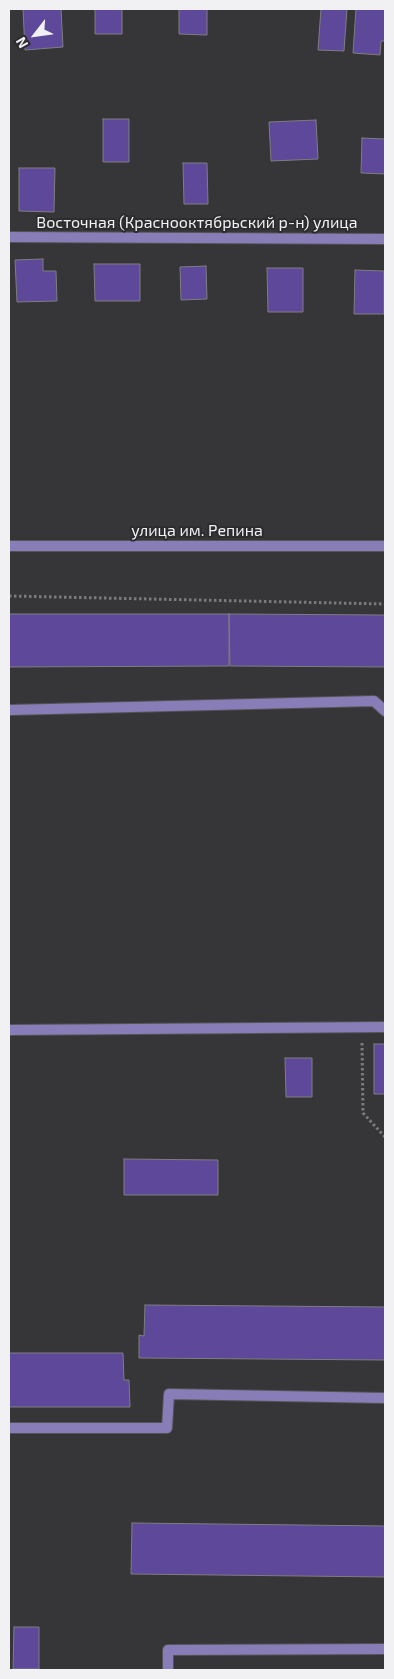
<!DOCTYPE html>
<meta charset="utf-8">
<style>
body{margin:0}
#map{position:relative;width:394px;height:1679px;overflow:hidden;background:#363638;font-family:"Exo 2",sans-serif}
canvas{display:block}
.frame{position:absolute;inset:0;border:10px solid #f1f1f3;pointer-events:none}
.north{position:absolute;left:10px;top:10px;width:50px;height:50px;-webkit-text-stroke:4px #2c2c2e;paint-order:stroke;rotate:240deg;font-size:14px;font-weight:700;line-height:20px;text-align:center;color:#f1f1f3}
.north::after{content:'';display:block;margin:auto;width:18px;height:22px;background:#f1f1f3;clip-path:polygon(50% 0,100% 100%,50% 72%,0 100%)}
</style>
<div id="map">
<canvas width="394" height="1679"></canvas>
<div class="frame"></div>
<div class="north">N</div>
</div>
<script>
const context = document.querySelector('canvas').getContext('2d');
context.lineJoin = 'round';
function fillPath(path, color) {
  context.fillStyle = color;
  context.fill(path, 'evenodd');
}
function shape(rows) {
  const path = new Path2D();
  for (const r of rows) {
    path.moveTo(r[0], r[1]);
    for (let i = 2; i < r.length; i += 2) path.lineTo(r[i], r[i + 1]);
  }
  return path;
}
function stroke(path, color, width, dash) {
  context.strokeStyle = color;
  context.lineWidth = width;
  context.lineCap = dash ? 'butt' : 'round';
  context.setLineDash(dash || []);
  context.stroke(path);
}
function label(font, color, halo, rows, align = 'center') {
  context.font = font + ' "Exo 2",sans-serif';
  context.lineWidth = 4;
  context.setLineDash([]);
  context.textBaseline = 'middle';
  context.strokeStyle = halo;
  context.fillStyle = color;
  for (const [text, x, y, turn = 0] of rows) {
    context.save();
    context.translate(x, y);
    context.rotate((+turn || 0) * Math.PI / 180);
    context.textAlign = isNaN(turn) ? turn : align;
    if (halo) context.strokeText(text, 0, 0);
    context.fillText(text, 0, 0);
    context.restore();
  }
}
const building = shape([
 [23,9,61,9,63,47,25,50,23,9],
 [95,9,122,9,122,34,95,34,95,9],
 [179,9,207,9,207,35,179,34,179,9],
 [321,9,347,9,344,51,318,50,321,9],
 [356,9,385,9,385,41,381,41,380,55,353,53,356,9],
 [103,119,129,119,129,162,103,162,103,119],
 [316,120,318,159,271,161,269,122,316,120],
 [362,138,385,139,385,174,361,173,362,138],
 [183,163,207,163,208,204,184,204,183,163],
 [19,168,55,168,54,212,19,211,19,168],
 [43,259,43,271,56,271,57,301,17,302,15,260,43,259],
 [94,264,140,264,140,301,95,301,94,264],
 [206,266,207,299,181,300,180,267,206,266],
 [267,268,303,268,303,312,268,312,267,268],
 [355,270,384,271,384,314,354,314,355,270],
 [9,614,229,614,229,666,9,667,9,614],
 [229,614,385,615,385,667,230,666,229,614],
 [374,1044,385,1044,385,1094,374,1094,374,1044],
 [285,1058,312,1058,312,1097,286,1097,285,1058],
 [124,1159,218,1160,218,1195,124,1195,124,1159],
 [145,1305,385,1307,385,1360,139,1358,139,1335,144,1336,145,1305],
 [9,1353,123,1353,124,1380,129,1380,130,1407,9,1407,9,1353],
 [132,1523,385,1526,385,1577,131,1574,132,1523],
 [14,1627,39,1627,39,1669,13,1669,14,1627]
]);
fillPath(building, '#5d4899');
stroke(building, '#7e7e81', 1);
const lane = shape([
 [9,710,374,701,385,711],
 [9,1030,385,1027],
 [9,1428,167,1428,169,1394,385,1398],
 [168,1670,168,1650,385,1649]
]);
const street = shape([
 [9,237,385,239],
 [9,546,385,546]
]);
stroke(lane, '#545456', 12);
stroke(street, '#545456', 12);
stroke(shape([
 [9,596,385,604],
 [362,1043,363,1113,385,1137]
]), '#7b7b7d', 3, [2.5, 2.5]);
stroke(lane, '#887db6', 10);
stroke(street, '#887db6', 10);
label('16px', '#f1f1f3', '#2c2c2e', [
 ["Восточная (Краснооктябрьский р-н) улица",197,223],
 ["улица им. Репина",197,531]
]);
</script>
